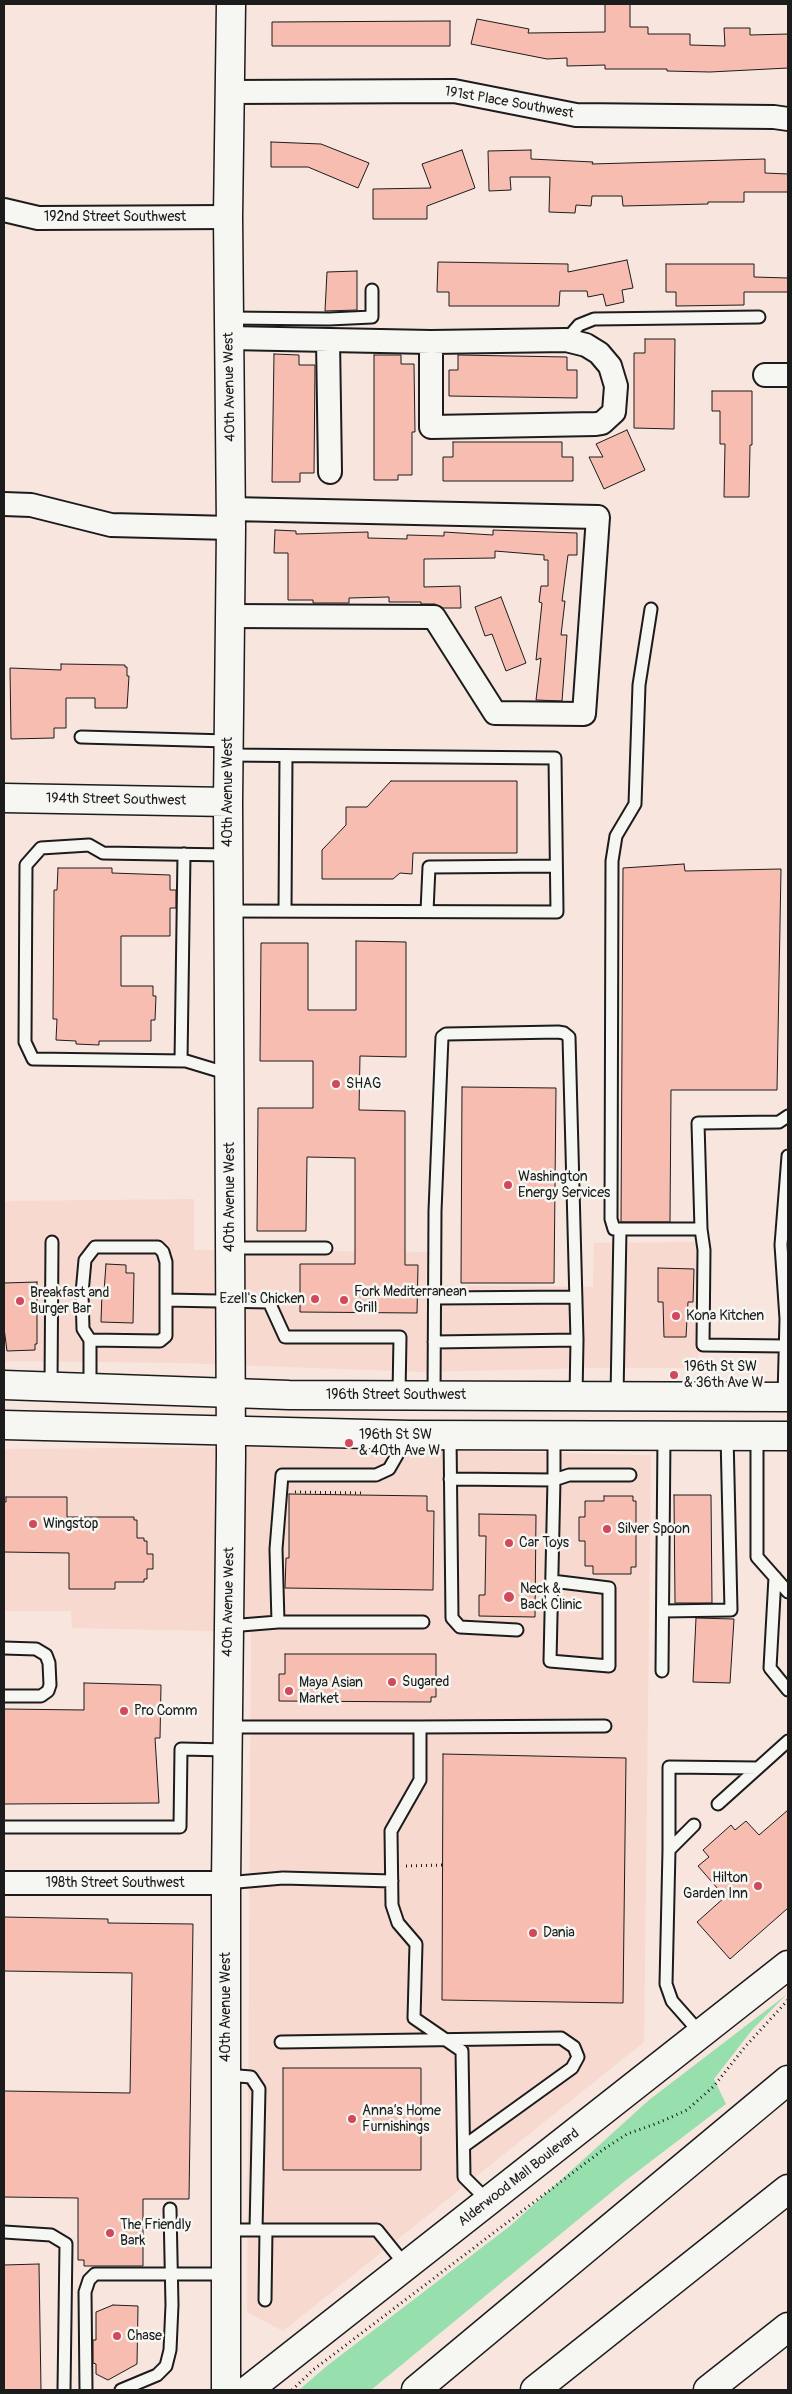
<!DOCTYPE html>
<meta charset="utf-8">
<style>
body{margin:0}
#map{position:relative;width:792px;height:2394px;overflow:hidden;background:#f7e5de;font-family:Pangolin,sans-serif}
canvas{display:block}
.frame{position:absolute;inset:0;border:5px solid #1c1c1c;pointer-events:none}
</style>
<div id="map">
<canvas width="792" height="2394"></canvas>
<div class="frame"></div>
</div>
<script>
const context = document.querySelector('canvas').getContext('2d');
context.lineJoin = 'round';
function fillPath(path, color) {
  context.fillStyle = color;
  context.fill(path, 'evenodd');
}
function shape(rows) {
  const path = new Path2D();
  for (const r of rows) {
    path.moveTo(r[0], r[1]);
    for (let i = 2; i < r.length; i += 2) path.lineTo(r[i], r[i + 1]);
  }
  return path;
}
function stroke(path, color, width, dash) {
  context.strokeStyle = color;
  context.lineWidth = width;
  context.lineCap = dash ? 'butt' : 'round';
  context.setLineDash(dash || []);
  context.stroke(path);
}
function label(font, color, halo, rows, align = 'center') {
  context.font = font + ' Pangolin,sans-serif';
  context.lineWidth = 5;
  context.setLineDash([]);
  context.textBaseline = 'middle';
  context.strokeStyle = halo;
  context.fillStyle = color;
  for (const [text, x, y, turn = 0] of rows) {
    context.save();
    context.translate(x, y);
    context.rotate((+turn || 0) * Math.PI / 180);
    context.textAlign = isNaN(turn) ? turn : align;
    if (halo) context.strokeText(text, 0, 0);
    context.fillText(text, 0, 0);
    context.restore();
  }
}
fillPath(shape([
 [194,1199,194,1250,427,1252,426,1285,593,1287,594,1243,699,1242,698,1368,593,1368,422,1372,181,1363,4,1361,4,1201],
 [260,1447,651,1455,644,2042,283,2331,247,2312,251,1632,72,1628,71,1611,4,1611,4,1449]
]), '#f7d9d0');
fillPath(shape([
 [786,1995,752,2030,714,2079,726,2104,625,2181,371,2390,299,2390,328,2365,510,2226,649,2100]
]), '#97e0ae');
const building = shape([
 [605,4,630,4,630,27,648,27,648,34,690,34,690,45,725,46,724,28,750,28,750,35,788,34,788,68,710,72,667,71,667,69,605,69,605,65,567,66,567,58,547,59,471,44,477,19,529,29,528,33,605,32,605,4],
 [450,21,450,46,272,46,272,22,450,21],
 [271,142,321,144,369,163,358,188,308,167,271,167,271,142],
 [462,150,475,188,427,206,427,219,373,219,373,189,431,188,422,164,462,150],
 [531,150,531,159,593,162,592,164,765,159,765,173,788,174,788,192,744,192,744,202,708,202,708,204,623,206,622,196,592,196,591,206,576,205,575,213,549,212,550,177,510,177,511,190,489,191,488,151,531,150],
 [627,260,633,288,622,290,624,302,606,306,603,294,588,297,587,291,560,291,559,306,449,306,449,292,437,292,438,262,568,264,568,272,627,260],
 [666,264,754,264,754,277,788,278,788,292,744,292,744,305,676,306,676,292,666,292,666,264],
 [357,271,357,310,325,311,327,272,357,271],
 [645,339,675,339,674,429,634,428,634,353,645,353,645,339],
 [274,354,299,355,299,365,315,365,314,473,300,473,300,482,272,482,274,354],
 [374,355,401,355,401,364,414,364,415,432,412,432,412,475,398,475,398,480,374,480,374,355],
 [458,355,567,357,567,370,577,370,577,398,449,396,449,370,458,370,458,355],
 [712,391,752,391,752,445,750,445,749,497,724,497,725,444,720,444,720,411,712,411,712,391],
 [627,430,645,470,604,489,589,457,603,457,596,444,627,430],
 [453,442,562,442,562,457,573,457,573,481,443,481,443,457,453,457,453,442],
 [275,530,296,531,296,534,368,532,368,538,407,539,407,535,444,536,444,532,493,535,493,530,577,533,577,555,568,555,562,601,565,601,561,635,567,635,562,701,536,700,541,658,536,660,542,603,539,602,541,586,548,586,548,560,544,560,544,555,495,551,495,558,424,559,424,587,460,586,461,608,443,608,435,604,421,604,421,602,389,602,389,597,349,598,349,603,313,603,313,600,288,600,288,553,274,553,275,530],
 [501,597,526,663,506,671,492,634,485,636,475,607,501,597],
 [61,664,125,665,125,667,127,667,127,676,129,676,127,708,95,708,95,698,66,698,66,728,54,728,54,738,11,739,10,668,61,670,61,664],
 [391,781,517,781,517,853,413,853,412,874,400,873,393,879,322,879,322,850,346,825,346,807,367,807,391,781],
 [684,864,685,871,781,869,777,1090,671,1090,670,1222,621,1222,623,868,684,864],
 [58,868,112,868,112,873,170,875,170,890,176,890,176,908,170,908,170,936,121,936,121,986,153,986,153,996,156,996,155,1020,151,1020,151,1041,99,1041,99,1045,76,1044,76,1041,56,1040,57,1019,53,1019,54,890,57,890,58,868],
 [356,941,406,942,406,1057,360,1056,359,1110,405,1111,405,1265,418,1265,417,1313,300,1312,300,1264,355,1264,355,1158,307,1157,306,1231,257,1231,258,1108,313,1108,313,1061,260,1061,261,943,308,943,308,1010,356,1010,356,941],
 [462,1087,556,1088,554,1283,461,1283,462,1087],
 [106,1264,126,1265,126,1273,134,1273,133,1323,101,1322,102,1292,104,1292,106,1264],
 [658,1268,694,1269,693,1302,688,1302,686,1337,664,1337,663,1302,658,1302,658,1268],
 [37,1282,37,1344,35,1344,35,1350,7,1351,4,1328,4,1283,37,1282],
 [289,1494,427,1496,427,1511,434,1511,433,1590,285,1588,286,1558,289,1558,289,1494],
 [674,1495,711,1495,712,1603,675,1603,674,1495],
 [604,1496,633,1496,633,1501,636,1501,636,1567,631,1567,631,1574,593,1574,593,1566,585,1566,585,1541,579,1541,579,1517,585,1517,585,1501,604,1501,604,1496],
 [6,1497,67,1497,67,1517,134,1517,134,1520,137,1520,137,1538,144,1538,144,1541,147,1541,147,1554,153,1554,153,1569,147,1569,147,1579,144,1579,144,1582,115,1582,115,1589,69,1589,69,1553,4,1552,4,1502,6,1502,6,1497],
 [479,1514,536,1515,535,1617,479,1616,479,1595,485,1595,486,1536,479,1536,479,1514],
 [696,1618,734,1619,730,1683,693,1682,696,1618],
 [285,1654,436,1654,436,1697,431,1697,431,1702,279,1701,279,1674,285,1674,285,1654],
 [84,1683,161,1685,160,1738,155,1738,159,1803,4,1804,4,1709,84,1710,84,1683],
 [443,1754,626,1758,623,2003,442,2000,443,1754],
 [788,1810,788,1908,730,1959,697,1922,725,1897,698,1866,709,1857,703,1850,731,1825,735,1830,746,1821,759,1835,788,1810],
 [4,1917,108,1919,108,1923,193,1924,189,2199,143,2199,143,2266,84,2266,84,2260,78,2260,78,2198,4,2197,4,2091,130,2093,132,1973,4,1971,4,1917],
 [283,2068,421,2068,421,2170,283,2170,283,2068],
 [39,2264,41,2390,4,2390,4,2265,39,2264],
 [113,2305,138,2306,137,2364,108,2380,96,2374,96,2364,93,2363,93,2340,96,2340,96,2312,113,2305]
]);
fillPath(building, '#f8bdb1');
stroke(building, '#1c1c1c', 1);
const lane = shape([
 [229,318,329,319,372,317,372,290],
 [566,340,579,325,594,319,759,317],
 [651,609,639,685,635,804,616,836,612,861,611,1219,614,1229,701,1229,698,1123,779,1122,788,1116],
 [81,737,228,741],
 [228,755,555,758,557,912,228,911],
 [228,855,103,853,89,845,41,848,26,865,25,1042,33,1059,186,1061,229,1074],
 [285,911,286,756],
 [427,911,429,867,556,866],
 [181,1061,184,854],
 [701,1229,704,1250,703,1345,785,1346],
 [230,1248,326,1248],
 [435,1298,576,1297],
 [166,1300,269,1302,285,1337,400,1337,399,1395],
 [434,1342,577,1340],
 [51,1386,52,1242],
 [90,1387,90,1340,83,1329,82,1293,85,1260,95,1247,158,1247,163,1252,166,1262,166,1336,160,1341,90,1340],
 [434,1396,435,1211,442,1037,446,1034,558,1032,564,1033,569,1037,577,1340,576,1396],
 [617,1396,620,1229],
 [784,1397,786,1319,781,1245,788,1156],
 [450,1435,452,1618,460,1627,517,1630],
 [757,1435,757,1557,788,1592],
 [554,1436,554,1480,569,1475,630,1475],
 [450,1479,554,1480,550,1661,609,1666,609,1588,552,1581],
 [775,1577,770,1668,788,1690],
 [663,1611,731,1610,727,1435],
 [278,1622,423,1622],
 [229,1626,278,1622,276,1549,282,1475,376,1475,389,1469,408,1436],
 [4,1648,36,1649,46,1655,49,1663,50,1685,48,1691,41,1696,4,1696],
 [662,1671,664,1436],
 [228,1727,420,1727,420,1780,391,1831,392,1905,398,1923,416,1944,414,2018,462,2051,464,2177,488,2201],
 [420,1727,605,1726],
 [718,1804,788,1741],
 [694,1825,669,1850,666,1984,672,2001,702,2035],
 [4,1827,180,1827,181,1749,228,1750],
 [669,1850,669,1767,758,1768],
 [226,1883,283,1878,392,1881],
 [281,2042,561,2038,574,2047,578,2057,572,2068,464,2146],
 [226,2075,251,2077,259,2089,256,2230],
 [226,2230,377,2230,406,2266],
 [4,2232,51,2235,66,2244,64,2390],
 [265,2300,266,2230],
 [86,2390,85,2292,89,2280,95,2274,226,2274],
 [121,2390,157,2375,166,2366,170,2350,172,2305,170,2209]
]);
const street = shape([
 [231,92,454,91,576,115,774,117,788,119],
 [4,210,38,218,228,217],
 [229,338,431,342,566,340,586,345,599,353,610,366,616,386,614,412,602,423,596,424,431,427,431,342],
 [328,340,330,472],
 [765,375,788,375],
 [4,504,31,505,111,525,231,528],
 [230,616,434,617,495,713,584,714,598,517,231,509],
 [4,1883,226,1883]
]);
const secondary = shape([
 [4,798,228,802],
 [226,2390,226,1883,231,1455,228,802,231,528,228,217,231,4],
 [248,2390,788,1965]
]);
const primary = shape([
 [4,1385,289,1395,788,1397],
 [4,1425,409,1435,788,1436]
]);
const highway = shape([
 [416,2390,788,2080],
 [535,2390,788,2189],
 [708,2390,788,2327]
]);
stroke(lane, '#1c1c1c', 15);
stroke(street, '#1c1c1c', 26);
stroke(secondary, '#1c1c1c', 31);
stroke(primary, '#1c1c1c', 31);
stroke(highway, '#1c1c1c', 31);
stroke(shape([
 [295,1492,361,1493],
 [406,1866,443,1865],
 [292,2390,313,2370,604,2149,627,2134,658,2123,687,2110,714,2086,744,2048,788,2000]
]), '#1c1c1c', 3, [1, 4]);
stroke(lane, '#f6f6f2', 11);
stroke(street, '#f6f6f2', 22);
stroke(secondary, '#f6f6f2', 28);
stroke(primary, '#f6f6f2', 28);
stroke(highway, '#f6f6f2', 28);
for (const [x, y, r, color] of [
 [336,1084,5,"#d1495b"],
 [508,1185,5,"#d1495b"],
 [315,1299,5,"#d1495b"],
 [344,1300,5,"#d1495b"],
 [20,1301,5,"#d1495b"],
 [676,1316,5,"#d1495b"],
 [674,1375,5,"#d1495b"],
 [349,1443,5,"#d1495b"],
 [33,1524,5,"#d1495b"],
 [607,1529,5,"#d1495b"],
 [509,1543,5,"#d1495b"],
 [509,1597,6,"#d1495b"],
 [392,1682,5,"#d1495b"],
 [289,1691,5,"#d1495b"],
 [124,1711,5,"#d1495b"],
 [758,1886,5,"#d1495b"],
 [533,1933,5,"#d1495b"],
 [352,2119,5,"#d1495b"],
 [110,2233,5,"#d1495b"],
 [117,2336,5,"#d1495b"]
]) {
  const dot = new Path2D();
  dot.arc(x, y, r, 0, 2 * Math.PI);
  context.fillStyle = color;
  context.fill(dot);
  stroke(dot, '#f6f6f2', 2);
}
label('14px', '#1c1c1c', '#f6f6f2', [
 ["191st Place Southwest",509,103,10],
 ["192nd Street Southwest",115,217],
 ["40th Avenue West",230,387,-91],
 ["40th Avenue West",228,792,-90],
 ["194th Street Southwest",116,800,1],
 ["40th Avenue West",230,1197,-90],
 ["196th Street Southwest",396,1395],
 ["40th Avenue West",229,1602,-89],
 ["198th Street Southwest",115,1883],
 ["40th Avenue West",226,2007,-90],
 ["Alderwood Mall Boulevard",519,2178,-38]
]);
label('14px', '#1c1c1c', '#f6f6f2', [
 ["SHAG",346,1084],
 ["Washington",518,1177],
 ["Energy Services",518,1193],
 ["Fork Mediterranean",354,1292],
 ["Grill",354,1308],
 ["Breakfast and",30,1293],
 ["Burger Bar",30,1309],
 ["Ezell's Chicken",305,1299,"right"],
 ["Kona Kitchen",686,1316],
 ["196th St SW",684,1367],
 ["& 36th Ave W",684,1383],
 ["196th St SW",359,1435],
 ["& 40th Ave W",359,1451],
 ["Wingstop",43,1524],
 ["Silver Spoon",617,1529],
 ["Car Toys",519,1543],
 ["Neck &",520,1589],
 ["Back Clinic",520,1605],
 ["Sugared",402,1682],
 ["Maya Asian",299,1683],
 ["Market",299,1699],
 ["Pro Comm",134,1711],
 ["Hilton",748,1878,"right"],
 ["Garden Inn",748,1894,"right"],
 ["Dania",543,1933],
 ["Anna’s Home",362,2111],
 ["Furnishings",362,2127],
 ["The Friendly",120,2225],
 ["Bark",120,2241],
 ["Chase",127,2336]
], 'left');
</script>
